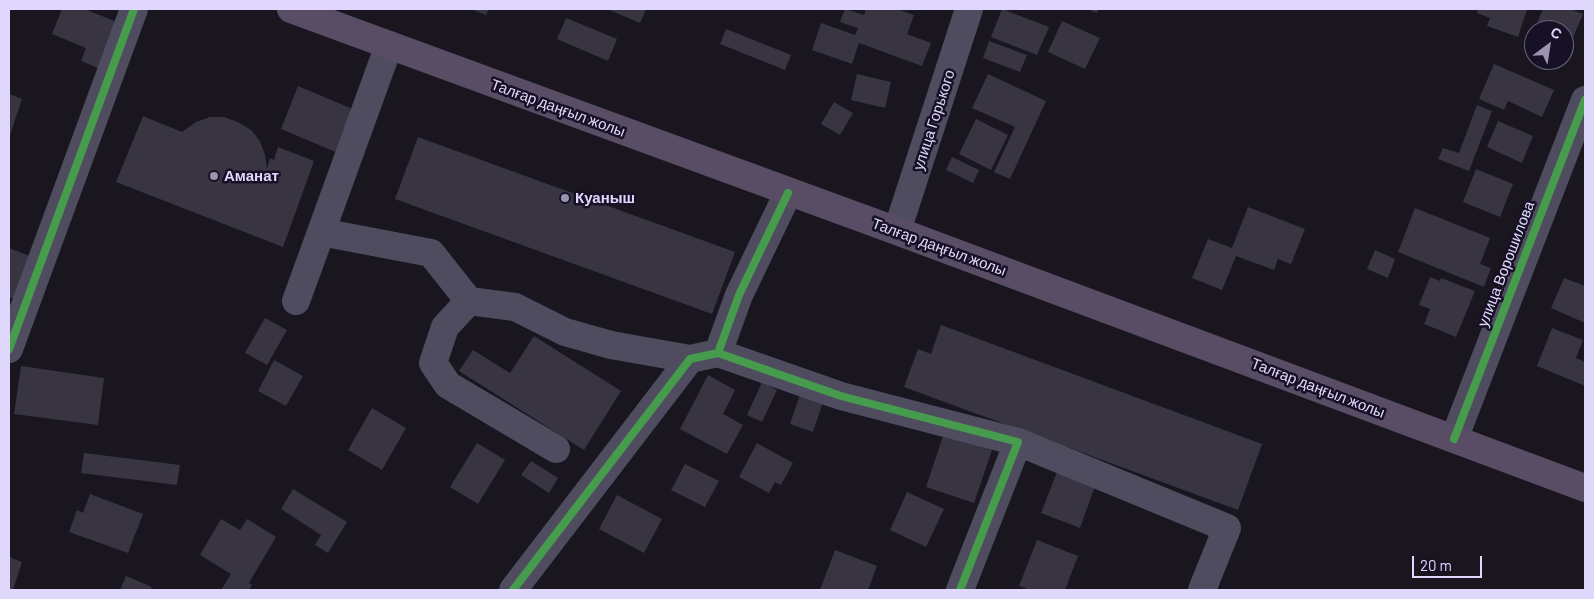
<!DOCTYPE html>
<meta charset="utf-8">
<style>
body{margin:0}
#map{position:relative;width:1594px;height:599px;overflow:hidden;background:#191620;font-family:Barlow,sans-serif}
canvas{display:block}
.frame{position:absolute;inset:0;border:10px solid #e0d8fc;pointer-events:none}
.north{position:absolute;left:1524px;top:20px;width:50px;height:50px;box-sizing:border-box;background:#171125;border:1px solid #67617b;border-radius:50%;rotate:31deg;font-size:14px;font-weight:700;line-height:20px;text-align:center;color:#e0d8fc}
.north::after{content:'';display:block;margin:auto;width:18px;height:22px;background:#9a94af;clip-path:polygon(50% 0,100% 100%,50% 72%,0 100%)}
.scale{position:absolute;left:1412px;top:556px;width:70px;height:22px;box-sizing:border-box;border:2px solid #e0d8fc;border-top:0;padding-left:6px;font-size:15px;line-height:18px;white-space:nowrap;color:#e0d8fc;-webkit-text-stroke:4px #171125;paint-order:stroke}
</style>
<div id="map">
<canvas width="1594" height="599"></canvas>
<div class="frame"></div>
<div class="north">С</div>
<div class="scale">20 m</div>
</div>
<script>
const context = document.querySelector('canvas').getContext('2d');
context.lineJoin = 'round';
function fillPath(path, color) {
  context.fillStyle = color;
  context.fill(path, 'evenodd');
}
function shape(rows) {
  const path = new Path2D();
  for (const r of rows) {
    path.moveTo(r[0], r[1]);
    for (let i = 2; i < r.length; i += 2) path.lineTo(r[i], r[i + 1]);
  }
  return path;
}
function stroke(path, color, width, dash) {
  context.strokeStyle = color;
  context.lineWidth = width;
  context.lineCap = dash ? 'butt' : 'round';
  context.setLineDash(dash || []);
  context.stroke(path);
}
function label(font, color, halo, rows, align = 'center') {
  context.font = font + ' Barlow,sans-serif';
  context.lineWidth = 5;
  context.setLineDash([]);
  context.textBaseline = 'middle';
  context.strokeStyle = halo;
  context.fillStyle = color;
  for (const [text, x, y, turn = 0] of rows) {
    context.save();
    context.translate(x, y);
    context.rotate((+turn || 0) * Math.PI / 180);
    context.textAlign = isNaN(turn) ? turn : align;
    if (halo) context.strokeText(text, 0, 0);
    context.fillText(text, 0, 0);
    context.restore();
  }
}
fillPath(shape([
 [62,9,84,9,117,22,98,68,81,61,86,48,52,34],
 [470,9,489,9,486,15],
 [607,9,646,9,640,23],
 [845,9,864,15,866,9,897,9,914,15,907,34,931,43,922,66,859,43,852,64,812,50,821,23,855,35,858,28,840,22],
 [1002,9,1049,27,1037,55,991,37],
 [1087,9,1099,9,1097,13],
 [1478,9,1527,9,1518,37,1487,26,1490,18,1477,13],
 [1543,9,1570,9,1583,14,1564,59,1564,30,1534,30],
 [566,18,617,39,608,61,557,39],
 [1062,21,1100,38,1085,69,1048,52],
 [726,29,791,55,785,70,720,44],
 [1534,31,1534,44,1529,42],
 [989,41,1027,55,1020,72,983,58],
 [1494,64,1554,90,1542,117,1508,101,1504,110,1479,99],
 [857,74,891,82,885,108,851,100],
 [988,74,1046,101,1010,179,994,172,1015,127,972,108],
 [298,86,355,110,338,153,281,129],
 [9,94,22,99,9,138],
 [834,102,853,113,840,135,821,124],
 [1477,105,1492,111,1469,171,1438,159,1443,148,1459,153],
 [143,116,182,132,196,122,210,117,224,117,238,122,251,130,260,141,265,155,267,169,270,158,274,160,278,147,314,161,283,247,116,182],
 [976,119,1008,135,991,170,959,154],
 [1498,121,1533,136,1522,163,1487,147],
 [418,137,735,252,712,314,395,199],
 [952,157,979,170,973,183,946,170],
 [1476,169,1513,184,1500,217,1463,202],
 [1248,207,1305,229,1291,264,1278,259,1274,270,1236,256,1222,290,1192,278,1208,239,1232,248],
 [1415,208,1490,238,1480,264,1491,268,1484,287,1398,252],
 [9,248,30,256,14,299,9,297],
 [1375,250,1395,259,1388,278,1367,269],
 [1430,277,1440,281,1441,278,1475,291,1456,337,1424,324,1430,309,1419,305],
 [1564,278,1585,286,1585,323,1551,308],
 [265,318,287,330,267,365,245,353],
 [941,325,1262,444,1238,510,904,387,918,349,931,354],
 [1552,328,1583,340,1576,358,1585,362,1585,386,1537,366],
 [534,336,621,391,584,450,459,371,473,350,510,373],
 [274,360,303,376,286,406,258,391],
 [21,366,104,378,98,425,14,414],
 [708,375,735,390,723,414,743,425,727,454,680,429],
 [762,382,777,390,762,422,747,415],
 [800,395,823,402,813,432,790,424],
 [372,408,406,428,382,470,348,450],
 [944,433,992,450,974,503,926,487],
 [477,443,505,460,478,504,450,487],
 [757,443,793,463,781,485,775,482,769,493,739,477],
 [84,453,180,465,177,485,81,473],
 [531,461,558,478,549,493,521,475],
 [685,464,719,481,705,507,671,490],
 [1057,472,1095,486,1080,528,1041,513],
 [293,489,347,522,328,553,315,545,321,535,281,509],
 [907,492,944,509,926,547,890,530],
 [90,494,143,514,128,553,69,532,77,510,83,513],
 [617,495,662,519,644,553,599,529],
 [221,519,240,530,247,519,276,537,249,583,252,585,249,590,221,590,231,574,200,555],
 [1037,540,1078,556,1065,590,1031,590,1019,586],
 [835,550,877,566,868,590,820,590],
 [9,557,22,562,13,590,9,590],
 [126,576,152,587,150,590,120,590]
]), '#383442');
stroke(shape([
 [897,231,969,9],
 [321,232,431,253,469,301,445,327,433,363,448,385,556,449],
 [296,301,389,45],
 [469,301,515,307,565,332,611,345,690,359],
 [9,349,134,9],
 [718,353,841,396,1018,442,960,590],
 [1454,439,1585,100],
 [1018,442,1227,528,1202,590],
 [513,590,690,359,718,353,739,295,788,193]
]), '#4f4c60', 28);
stroke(shape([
 [291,9,897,231,1585,488]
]), '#584d64', 28);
stroke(shape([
 [9,349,134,9],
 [718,353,841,396,1018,442,960,590],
 [1454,439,1585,100],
 [513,590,690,359,718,353,739,295,788,193]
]), '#469c4c', 8);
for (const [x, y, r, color] of [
 [214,176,5,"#9a94af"],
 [565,198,5,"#9a94af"]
]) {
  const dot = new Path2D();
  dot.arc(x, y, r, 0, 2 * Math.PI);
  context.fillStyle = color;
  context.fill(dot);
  stroke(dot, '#171125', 2);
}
label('15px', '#e0d8fc', '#171125', [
 ["Талғар даңғыл жолы",558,108,20],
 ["улица Горького",934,120,-72],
 ["Талғар даңғыл жолы",939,247,20],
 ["улица Ворошилова",1506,264,-69],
 ["Талғар даңғыл жолы",1318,388,21]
]);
label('bold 15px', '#e0d8fc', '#171125', [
 ["Аманат",224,176],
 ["Куаныш",575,198]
], 'left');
</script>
